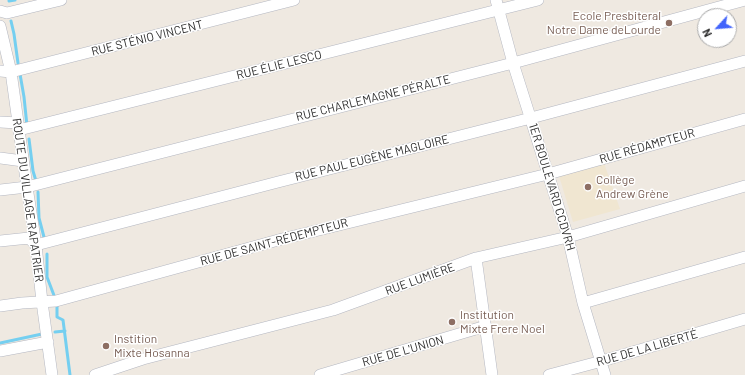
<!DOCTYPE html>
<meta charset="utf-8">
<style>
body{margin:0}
#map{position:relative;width:745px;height:375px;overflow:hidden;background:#efe9e1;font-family:Barlow,sans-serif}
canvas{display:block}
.north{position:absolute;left:697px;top:8px;width:40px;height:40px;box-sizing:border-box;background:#fff;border:1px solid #ababab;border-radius:50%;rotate:244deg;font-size:11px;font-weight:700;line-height:16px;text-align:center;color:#2e2e2e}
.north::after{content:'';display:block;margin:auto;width:14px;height:18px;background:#4264fb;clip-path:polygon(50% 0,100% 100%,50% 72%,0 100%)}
</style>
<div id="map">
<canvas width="745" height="375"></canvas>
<div class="north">N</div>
</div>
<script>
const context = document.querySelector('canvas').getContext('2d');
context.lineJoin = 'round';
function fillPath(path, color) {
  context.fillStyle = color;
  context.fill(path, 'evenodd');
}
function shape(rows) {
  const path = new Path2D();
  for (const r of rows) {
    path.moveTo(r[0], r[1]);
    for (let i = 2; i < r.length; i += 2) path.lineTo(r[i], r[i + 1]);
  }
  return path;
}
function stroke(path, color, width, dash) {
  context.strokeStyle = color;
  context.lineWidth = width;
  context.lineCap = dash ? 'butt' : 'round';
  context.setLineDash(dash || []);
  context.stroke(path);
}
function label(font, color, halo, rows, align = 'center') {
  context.font = font + ' Barlow,sans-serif';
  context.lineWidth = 3;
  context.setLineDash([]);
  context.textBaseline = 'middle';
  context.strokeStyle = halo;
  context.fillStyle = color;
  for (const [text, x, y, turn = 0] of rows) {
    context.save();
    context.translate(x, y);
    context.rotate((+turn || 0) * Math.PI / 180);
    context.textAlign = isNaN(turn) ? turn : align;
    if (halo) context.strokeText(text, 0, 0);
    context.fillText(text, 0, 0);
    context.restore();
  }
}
fillPath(shape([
 [604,163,620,209,573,222,559,176]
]), '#f0e6d1');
stroke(shape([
 [9,1,15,0],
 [11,21,14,34,18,63],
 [20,74,24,97,27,126],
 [29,139,33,171,36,181],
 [38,192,39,218,45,241],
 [47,254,47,277,55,298],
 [57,306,57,317,63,320,70,375],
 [55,332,65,331],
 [0,343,42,334]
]), '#75cff0', 3);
const minor = shape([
 [496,0,513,63,568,237,583,303,605,375],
 [0,11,7,13,61,0],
 [0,26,11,72,27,187,36,245,42,302,52,375],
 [0,71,11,72,294,0],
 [0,122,18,123],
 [19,130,538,0],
 [0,158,23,161],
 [0,190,27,187,513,63,745,0],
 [0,241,29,238,36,245,278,182,531,118,745,61],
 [476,258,492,375],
 [583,303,745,257],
 [0,306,22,303,56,301,282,239,548,174,745,119],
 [0,351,48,342],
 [95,375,143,359,333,310,476,258,568,237,745,186],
 [320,375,486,326],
 [549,375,602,361,745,319]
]);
stroke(minor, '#b4b7c1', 12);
stroke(minor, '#fff', 11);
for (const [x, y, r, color] of [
 [669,23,4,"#8d6e63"],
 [588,187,4,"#8d6e63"],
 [452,322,4,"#8d6e63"],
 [106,346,4,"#8d6e63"]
]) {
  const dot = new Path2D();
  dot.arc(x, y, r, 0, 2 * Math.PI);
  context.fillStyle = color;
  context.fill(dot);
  stroke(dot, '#fff', 1.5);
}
label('12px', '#785e54', '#fff', [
 ["Ecole Presbiteral",661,16,"right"],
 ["Notre Dame deLourde",661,30,"right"],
 ["Collège",596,180],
 ["Andrew Grène",596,194],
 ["Institution",460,315],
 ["Mixte Frere Noel",460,329],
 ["Instition",114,339],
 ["Mixte Hosanna",114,353]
], 'left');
label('12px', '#2e2e2e', '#fff', [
 ["RUE STÉNIO VINCENT",147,38,-14],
 ["RUE ÉLIE LESCO",279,65,-14],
 ["RUE CHARLEMAGNE PÉRALTE",373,98,-14],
 ["RUE RÉDAMPTEUR",647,146,-16],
 ["RUE PAUL EUGÈNE MAGLOIRE",372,158,-14],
 ["1ER BOULEVARD CCDVRH",552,187,73],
 ["ROUTE DU VILLAGE RAPATRIER",28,200,82],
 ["RUE DE SAINT-RÉDEMPTEUR",274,242,-15],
 ["RUE LUMIÈRE",420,279,-20],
 ["RUE DE LA LIBERTÉ",647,348,-16],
 ["RUE DE L'UNION",403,351,-16]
]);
</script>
